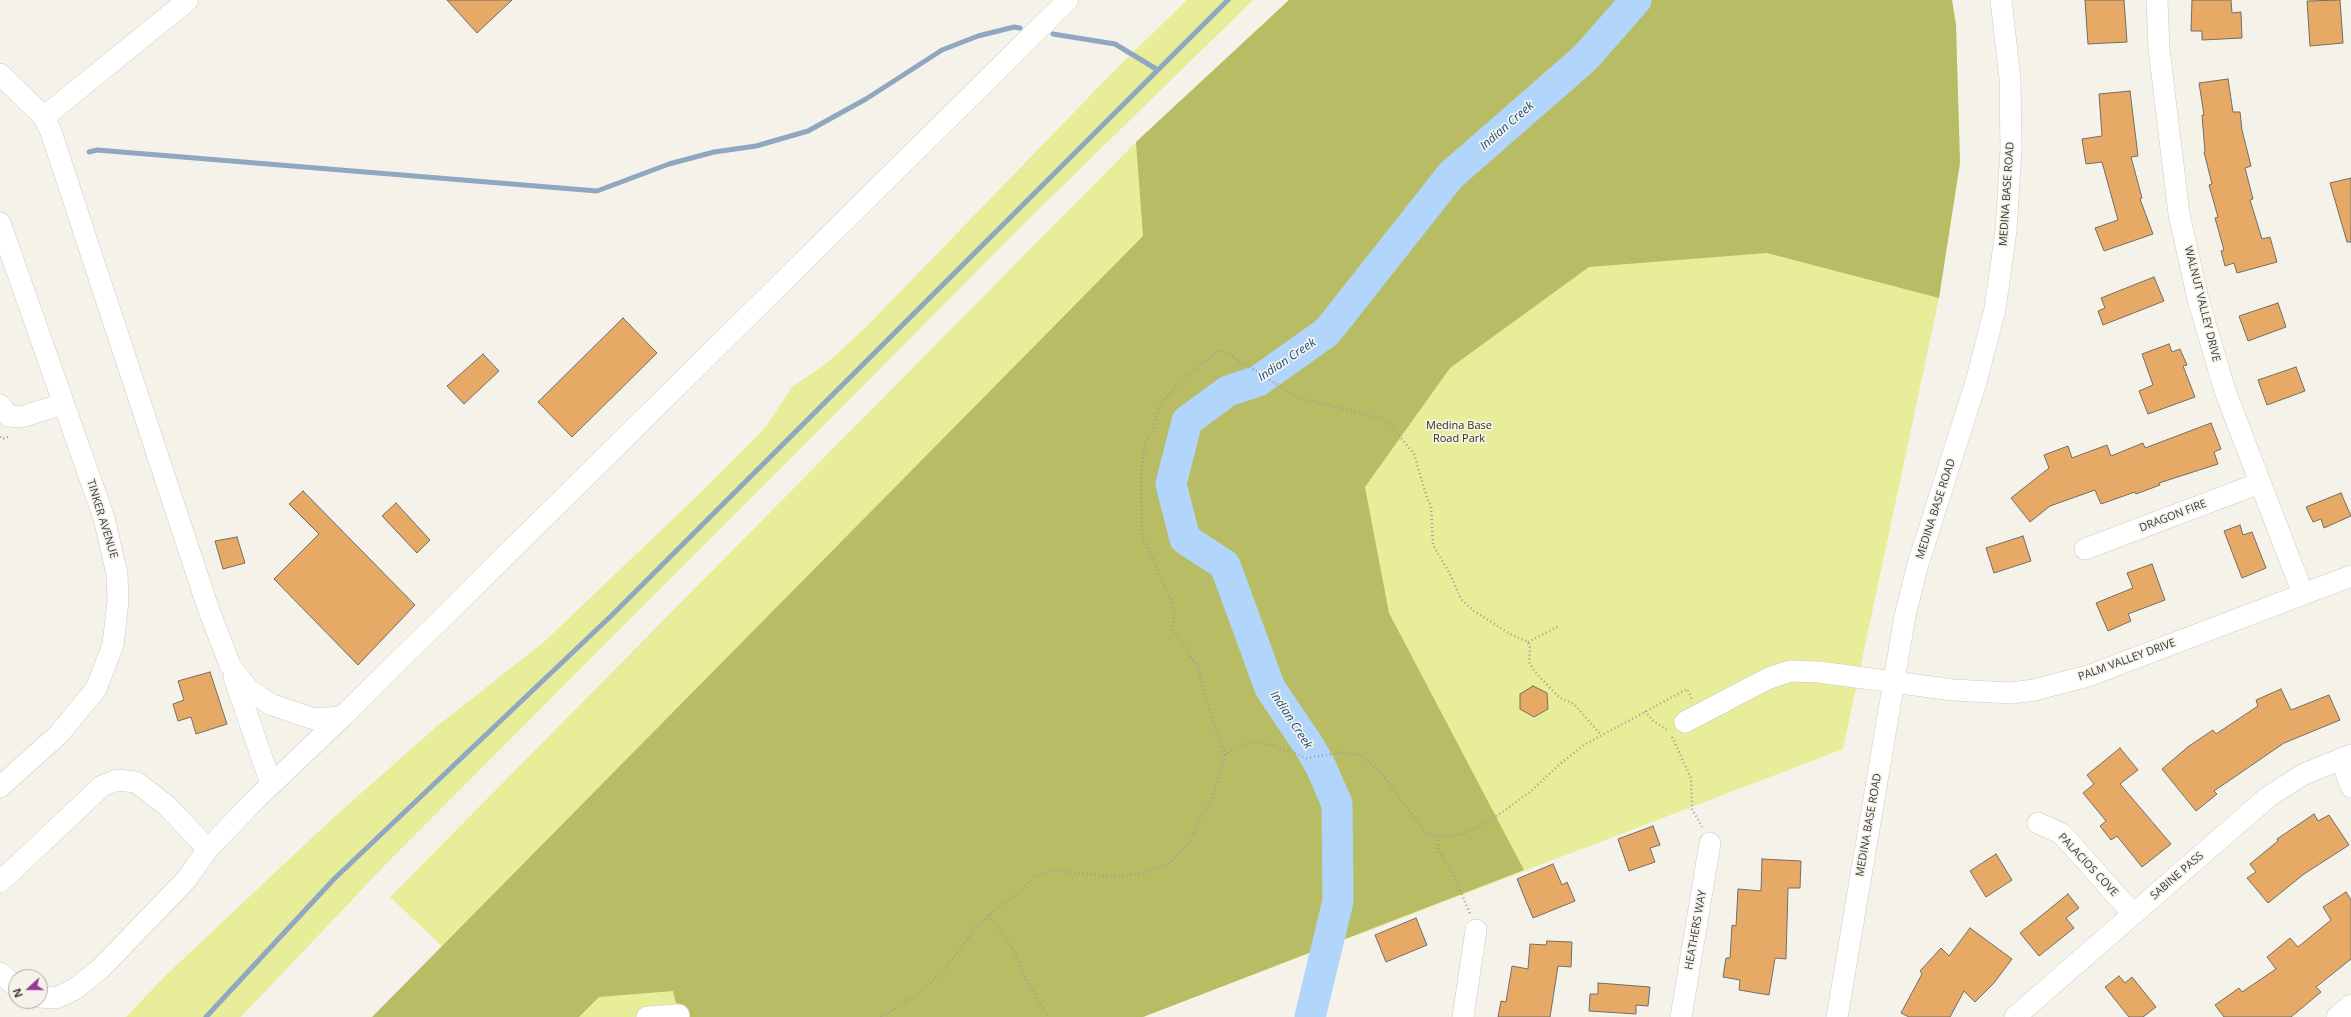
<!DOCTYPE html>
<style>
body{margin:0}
#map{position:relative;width:2351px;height:1017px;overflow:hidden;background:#f5f3e9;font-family:"Open Sans",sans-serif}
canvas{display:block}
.north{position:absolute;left:8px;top:969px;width:40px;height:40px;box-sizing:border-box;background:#f5f3e9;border:1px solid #aba9a2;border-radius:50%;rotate:249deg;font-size:11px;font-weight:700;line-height:16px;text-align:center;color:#3c3b37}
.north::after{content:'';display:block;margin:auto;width:14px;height:18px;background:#9a389e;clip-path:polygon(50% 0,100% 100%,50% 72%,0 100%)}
</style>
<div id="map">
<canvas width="2351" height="1017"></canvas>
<div class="north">N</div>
</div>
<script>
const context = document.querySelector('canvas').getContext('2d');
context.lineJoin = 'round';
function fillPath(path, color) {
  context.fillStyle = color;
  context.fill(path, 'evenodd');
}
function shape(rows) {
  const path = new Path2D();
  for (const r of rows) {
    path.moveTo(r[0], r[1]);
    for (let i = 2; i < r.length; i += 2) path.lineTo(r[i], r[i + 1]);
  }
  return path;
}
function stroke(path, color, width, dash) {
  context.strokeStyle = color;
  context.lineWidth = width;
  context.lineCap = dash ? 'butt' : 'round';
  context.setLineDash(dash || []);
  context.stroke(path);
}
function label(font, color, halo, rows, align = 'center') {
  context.font = font + ' "Open Sans",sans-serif';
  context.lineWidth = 3.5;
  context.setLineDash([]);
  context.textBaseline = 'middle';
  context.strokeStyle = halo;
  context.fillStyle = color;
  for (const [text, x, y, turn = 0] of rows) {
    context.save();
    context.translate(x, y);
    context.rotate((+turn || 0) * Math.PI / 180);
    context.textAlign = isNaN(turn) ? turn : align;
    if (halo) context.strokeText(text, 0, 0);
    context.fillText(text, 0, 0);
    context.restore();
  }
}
fillPath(shape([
 [1187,0,1253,0,1036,212,799,450,386,864,241,1017,126,1017,165,976,333,818,436,727,545,641,696,497,765,428,792,387,827,363,866,327,1117,68],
 [1289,0,1952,0,1956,25,1960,163,1939,298,1843,749,1143,1017,517,1017,390,897,1136,142]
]), '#e7ed99');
fillPath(shape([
 [1289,0,1952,0,1956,25,1960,163,1939,298,1767,253,1589,267,1450,368,1365,487,1389,613,1524,870,1143,1017,686,1017,685,1005,676,1003,673,991,599,997,579,1017,372,1017,1143,236,1136,142]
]), '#b8bd65');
stroke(shape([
 [1053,34,1115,44,1158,70],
 [89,152,97,150,597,191,669,164,714,152,756,146,808,131,866,99,942,50,978,36,1014,27,1020,28],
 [206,1017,334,879,611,616,1228,0]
]), '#8fa7c1', 5);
stroke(shape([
 [1310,1017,1338,901,1337,804,1321,767,1309,746,1270,688,1225,565,1185,539,1171,484,1187,421,1228,391,1258,381,1327,332,1451,175,1585,58,1636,0]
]), '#b2d5fc', 31);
const building = shape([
 [447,0,512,0,477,33,447,0],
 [2085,0,2124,0,2127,42,2088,44,2085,0],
 [2192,0,2231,0,2232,13,2241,12,2242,38,2202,40,2202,31,2191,31,2192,0],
 [2340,0,2343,43,2310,46,2307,1,2340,0],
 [2228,79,2233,112,2240,112,2242,130,2251,166,2245,168,2253,199,2250,200,2262,239,2270,237,2277,262,2237,273,2234,263,2225,266,2221,251,2224,250,2215,218,2218,217,2209,185,2212,184,2204,152,2205,152,2202,115,2204,115,2199,83,2228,79],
 [2130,91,2138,156,2131,157,2142,198,2140,199,2153,234,2104,251,2095,228,2118,220,2102,162,2086,164,2082,139,2102,136,2099,94,2130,91],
 [2351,178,2351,242,2347,242,2330,183,2351,178],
 [2154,277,2164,301,2103,325,2098,311,2105,308,2101,298,2154,277],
 [2278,303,2286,327,2248,341,2239,316,2278,303],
 [623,318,657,353,572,437,538,402,623,318],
 [2169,344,2172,352,2180,349,2187,365,2183,366,2195,397,2148,414,2139,391,2153,385,2142,354,2169,344],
 [483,354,499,371,464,404,447,386,483,354],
 [2296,367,2305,391,2267,405,2258,380,2296,367],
 [2211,423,2221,449,2214,452,2218,464,2159,483,2160,485,2136,494,2135,492,2101,504,2095,490,2050,506,2030,522,2011,498,2049,468,2044,455,2068,446,2072,458,2107,445,2111,456,2143,443,2145,448,2211,423],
 [303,491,415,605,358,665,274,579,319,534,289,504,303,491],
 [2341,493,2351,516,2324,528,2321,519,2313,522,2306,507,2341,493],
 [396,503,430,540,417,553,382,516,396,503],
 [2240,525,2243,535,2252,532,2266,568,2242,578,2224,531,2240,525],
 [2023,536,2031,561,1994,573,1986,548,2023,536],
 [237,537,245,563,223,569,215,541,237,537],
 [2152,564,2165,600,2128,614,2131,621,2108,631,2096,603,2133,588,2127,573,2152,564],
 [210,672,227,724,196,734,191,717,178,721,173,704,184,700,178,681,210,672],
 [1533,686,1547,693,1548,709,1534,717,1520,709,1520,694,1533,686],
 [2281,689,2291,710,2329,695,2340,720,2284,743,2214,791,2217,794,2196,811,2162,769,2189,746,2213,730,2216,734,2258,706,2256,700,2281,689],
 [2120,748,2138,770,2120,784,2171,844,2142,867,2117,836,2111,840,2100,826,2106,821,2083,793,2094,784,2087,775,2120,748],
 [2314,814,2318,821,2329,815,2349,845,2304,874,2268,903,2247,878,2256,872,2250,864,2278,841,2277,839,2314,814],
 [1653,826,1660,845,1650,848,1655,862,1629,871,1618,839,1653,826],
 [1996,854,2012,880,1986,897,1970,871,1996,854],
 [1762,859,1801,861,1800,888,1788,888,1786,959,1775,958,1769,995,1739,990,1740,980,1723,977,1726,958,1730,958,1732,925,1736,926,1738,889,1761,891,1762,859],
 [1553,864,1562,885,1567,882,1575,901,1533,918,1517,879,1553,864],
 [2346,892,2351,900,2351,959,2316,987,2321,992,2291,1017,2224,1017,2215,1005,2239,988,2242,992,2276,969,2267,957,2290,938,2298,947,2331,920,2323,907,2346,892],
 [2068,894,2079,908,2066,918,2074,928,2039,956,2020,933,2068,894],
 [1416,918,1427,945,1386,962,1375,935,1416,918],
 [1970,928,2012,959,1994,983,1975,1002,1964,991,1950,1017,1909,1017,1901,1013,1922,974,1920,971,1941,948,1949,956,1970,928],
 [1547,941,1572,942,1571,967,1558,966,1550,1017,1498,1017,1501,1001,1506,1002,1512,966,1528,969,1530,944,1546,945,1547,941],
 [2119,976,2125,983,2132,977,2156,1007,2143,1017,2129,1017,2105,987,2119,976],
 [1598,983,1650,987,1648,1006,1636,1005,1636,1014,1589,1011,1590,994,1598,994,1598,983]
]);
fillPath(building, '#e7a966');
stroke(building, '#736d66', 1);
const minor = shape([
 [2157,0,2159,49,2179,214,2198,299,2225,391,2303,594],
 [0,74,44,117,51,132,208,608,230,665,248,689,270,704,314,719,342,717,1068,0],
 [44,117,188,0],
 [0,223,104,518,117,574,118,601,113,645,96,689,59,734,0,787],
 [0,405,9,416,21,417,63,404],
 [2085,549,2260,483],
 [234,677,271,784],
 [1685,722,1767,679,1790,671,1819,672,1953,690,2011,693,2034,690,2088,676,2351,576],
 [2341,759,2351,787],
 [2038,823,2062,834,2133,914],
 [0,882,102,786,117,780,136,782,166,805,208,849],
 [0,973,16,986],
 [40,997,56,998,75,989,100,969,186,880,208,849,255,800,342,717],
 [647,1017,679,1015],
 [1463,1017,1476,930],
 [1681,1017,1710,843],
 [1837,1017,1905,616,1918,564,1976,382,1995,309,2006,231,2011,149,2010,79,2001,0],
 [2015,1017,2268,797,2304,774,2351,755],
 [2337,1017,2351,1005]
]);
stroke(minor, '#cccac1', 22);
stroke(shape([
 [0,437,2,439,10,436],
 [1528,642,1559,626],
 [1645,711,1652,720,1667,730],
 [1672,737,1691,778,1692,809,1702,827],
 [1225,755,1213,722,1197,666,1172,628,1175,614,1172,602,1142,536,1141,472,1145,443,1152,432,1159,406,1181,381,1216,352,1224,351,1300,399,1359,412,1381,419,1391,425,1414,454,1427,498,1431,506,1433,545,1450,574,1461,599,1474,611,1510,634,1528,642,1530,648,1529,662,1535,672,1560,698,1574,704,1601,735],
 [1438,836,1438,850,1453,873,1470,914],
 [988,915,1012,947,1029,985,1048,1017],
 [881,1017,924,990,953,959,977,925,1016,894,1035,876,1054,870,1114,877,1145,873,1169,864,1190,842,1199,820,1212,799,1225,755,1237,746,1255,742,1275,746,1307,758,1343,752,1362,756,1386,779,1425,832,1438,836,1458,835,1478,827,1504,811,1530,792,1560,764,1584,745,1687,689,1692,699]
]), '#9f9e97', 2.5, [1, 3]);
stroke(minor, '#fff', 21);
label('11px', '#3c3b37', '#f5f3e9', [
 ["MEDINA BASE ROAD",2007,194,-86],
 ["WALNUT VALLEY DRIVE",2202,304,76],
 ["MEDINA BASE ROAD",1936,509,-72],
 ["DRAGON FIRE",2173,516,-21],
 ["TINKER AVENUE",102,519,73],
 ["PALM VALLEY DRIVE",2127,660,-20],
 ["MEDINA BASE ROAD",1869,825,-80],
 ["PALACIOS COVE",2088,865,47],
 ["SABINE PASS",2177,876,-41],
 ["HEATHERS WAY",1696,930,-80]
]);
label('11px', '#30320b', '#f5f3e9', [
 ["Medina Base",1459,426],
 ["Road Park",1459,439]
]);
label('italic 12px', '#14518b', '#f5f3e9', [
 ["Indian Creek",1507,126,-41],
 ["Indian Creek",1287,360,-34],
 ["Indian Creek",1291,720,57]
]);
</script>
